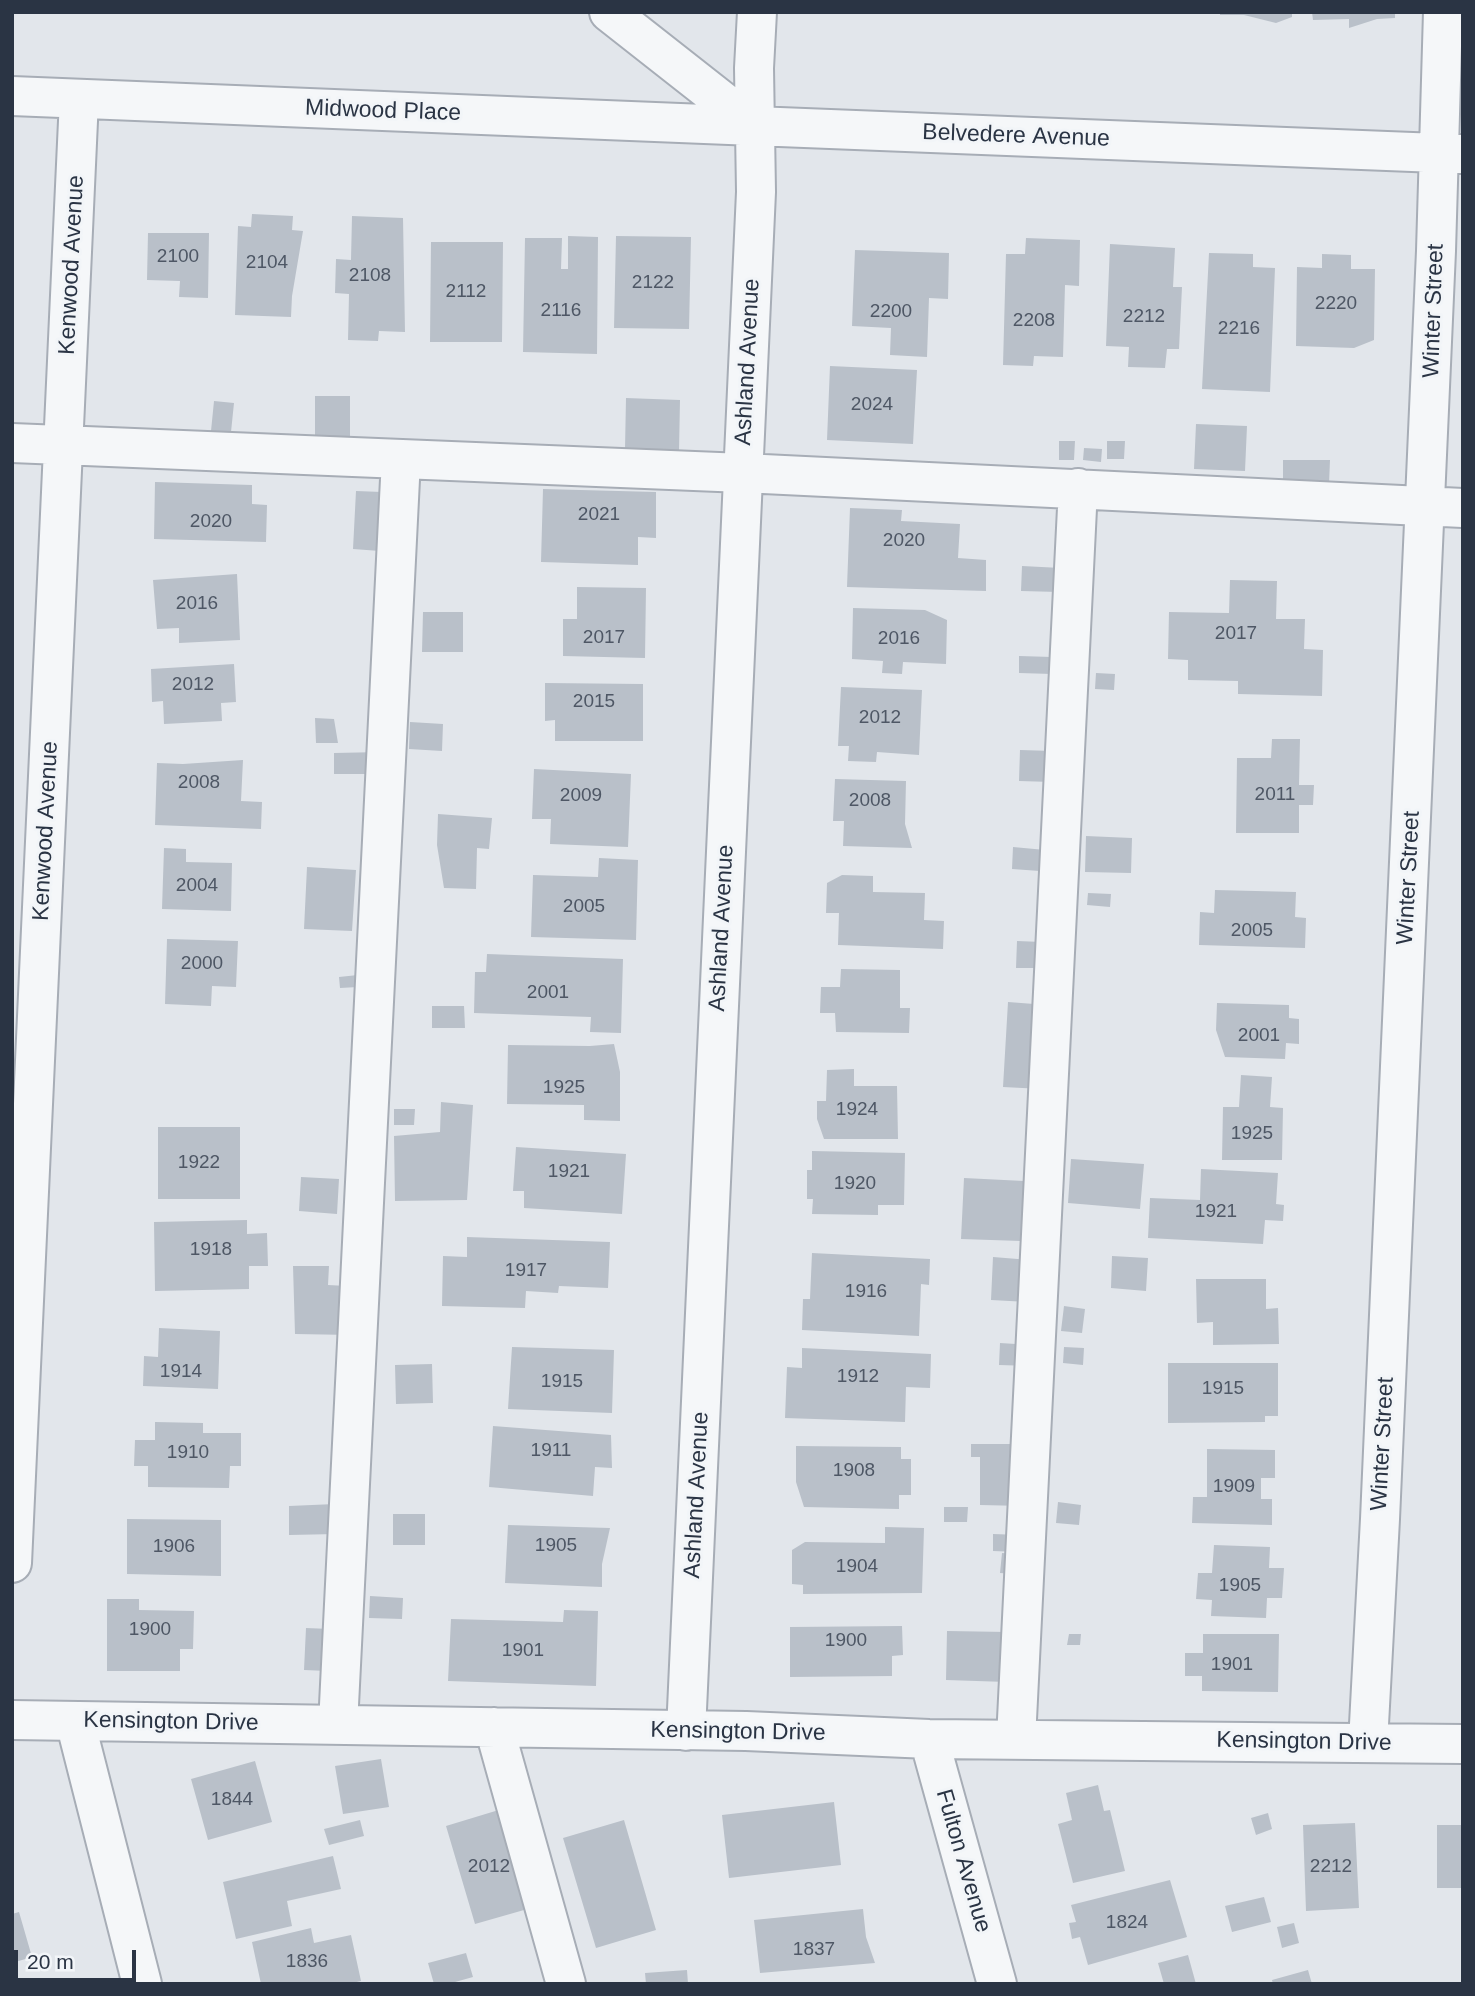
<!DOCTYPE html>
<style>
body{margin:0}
#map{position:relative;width:1475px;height:1996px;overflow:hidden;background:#e2e6eb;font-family:Arial,sans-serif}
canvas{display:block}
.frame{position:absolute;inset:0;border:14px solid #2a3444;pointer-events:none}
.scale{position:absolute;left:14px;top:1950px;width:122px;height:32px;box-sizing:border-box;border:4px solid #2a3444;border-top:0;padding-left:9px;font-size:21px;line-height:24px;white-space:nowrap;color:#2a3444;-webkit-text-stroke:5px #f2f5f8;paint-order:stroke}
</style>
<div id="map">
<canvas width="1475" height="1996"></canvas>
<div class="frame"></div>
<div class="scale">20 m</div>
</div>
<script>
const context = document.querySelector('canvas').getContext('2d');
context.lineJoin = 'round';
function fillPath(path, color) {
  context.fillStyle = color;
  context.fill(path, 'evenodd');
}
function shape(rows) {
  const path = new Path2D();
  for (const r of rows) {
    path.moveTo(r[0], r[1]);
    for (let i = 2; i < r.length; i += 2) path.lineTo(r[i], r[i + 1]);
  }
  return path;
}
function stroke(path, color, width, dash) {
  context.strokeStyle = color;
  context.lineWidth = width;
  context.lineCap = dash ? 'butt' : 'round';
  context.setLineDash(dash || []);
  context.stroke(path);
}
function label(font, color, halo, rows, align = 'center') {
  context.font = font + ' Arial,sans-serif';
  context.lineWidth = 6;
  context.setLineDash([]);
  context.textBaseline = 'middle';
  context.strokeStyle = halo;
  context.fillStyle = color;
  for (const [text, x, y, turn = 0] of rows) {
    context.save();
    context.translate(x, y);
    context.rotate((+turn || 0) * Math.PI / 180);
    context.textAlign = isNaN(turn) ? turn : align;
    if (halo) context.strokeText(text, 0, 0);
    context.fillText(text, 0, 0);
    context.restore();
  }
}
fillPath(shape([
 [1220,12,1292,12,1292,17,1276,23,1244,15,1220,15],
 [1312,12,1395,12,1395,18,1377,19,1349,28,1349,19,1313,20],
 [252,214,293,216,292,230,303,231,292,296,291,317,235,315,238,226,251,227],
 [352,216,403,218,405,332,379,331,378,341,348,340,349,294,335,293,336,259,351,260],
 [148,233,209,233,208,298,179,297,180,281,147,280],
 [568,236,598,237,597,354,523,352,525,238,562,238,561,269,568,269],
 [616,236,691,237,689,329,614,328],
 [1026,238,1080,240,1079,286,1065,285,1063,357,1034,356,1033,366,1003,365,1006,254,1025,254],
 [431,242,503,242,502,342,430,342],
 [1110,244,1175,248,1173,287,1182,287,1179,349,1167,349,1165,368,1128,367,1129,347,1106,346],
 [855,250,949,253,948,299,929,298,927,357,890,355,891,328,852,326],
 [1209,253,1253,254,1253,267,1275,268,1270,392,1202,389],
 [1322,254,1351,255,1351,269,1375,269,1374,340,1354,348,1296,346,1297,267,1322,268],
 [830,366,917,370,913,444,827,440],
 [315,396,350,396,350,437,315,437],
 [626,398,680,400,679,451,625,449],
 [214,401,234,403,231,432,211,431],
 [1196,424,1247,426,1245,471,1194,469],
 [1059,441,1075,441,1074,460,1059,460],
 [1107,441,1125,441,1124,459,1107,459],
 [1084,448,1102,449,1101,462,1083,460],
 [1283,460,1330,460,1329,484,1283,483],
 [155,482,252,485,252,504,267,505,266,542,154,539],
 [543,489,656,492,656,538,638,537,638,565,541,562],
 [356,491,382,492,380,551,353,549],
 [850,508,902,510,901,521,960,524,958,558,986,560,986,591,847,587],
 [1022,566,1061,568,1059,592,1021,591],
 [237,574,240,640,179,643,179,628,157,629,153,580],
 [1230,580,1277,581,1276,619,1305,619,1304,649,1323,650,1322,696,1238,694,1238,681,1188,680,1188,660,1168,659,1169,612,1229,613],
 [577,587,646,588,645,658,563,656,563,619,577,619],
 [853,608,925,610,947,620,946,664,903,662,902,674,882,673,883,661,852,659],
 [423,612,463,612,463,652,422,652],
 [1019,656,1052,657,1052,674,1019,673],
 [234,664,236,702,221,703,222,721,164,724,163,701,152,702,151,669],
 [1096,673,1115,674,1114,690,1095,689],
 [545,683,643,684,643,741,555,741,555,720,545,721],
 [841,687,922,690,919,755,877,752,876,762,848,761,849,746,838,746],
 [315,718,334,719,338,743,316,743],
 [410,722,443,724,442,751,409,749],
 [1272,739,1300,739,1299,785,1314,785,1313,805,1299,805,1299,833,1236,833,1237,758,1271,758],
 [1020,750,1053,751,1052,782,1019,781],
 [382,752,383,787,365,788,365,774,334,774,334,753],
 [243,760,241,801,262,802,261,829,155,825,157,763,183,764],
 [534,769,631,774,628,847,550,844,551,819,532,819],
 [835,779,906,781,905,824,912,848,843,846,844,821,833,821],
 [438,814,492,818,489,849,477,848,476,889,444,888,437,845],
 [1086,836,1132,838,1131,873,1085,872],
 [1013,847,1056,851,1054,872,1012,869],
 [164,848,186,849,186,862,232,863,231,911,162,909],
 [599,858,638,860,636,940,531,937,533,875,598,877],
 [307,867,356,870,352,931,304,929],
 [842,875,873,876,873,892,925,893,924,920,944,921,943,949,838,945,839,913,826,913,827,883],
 [1215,890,1296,892,1295,917,1306,918,1305,948,1199,945,1200,912,1214,913],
 [1088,893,1111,894,1110,907,1087,905],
 [167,939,238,941,236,987,212,986,211,1006,165,1004],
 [1017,941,1042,942,1042,968,1016,968],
 [487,954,623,959,621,1033,590,1032,591,1017,474,1013,475,972,486,972],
 [841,969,900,970,900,1008,910,1008,909,1033,836,1032,835,1013,820,1013,821,987,840,987],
 [358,975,358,987,340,988,339,977],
 [1008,1002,1047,1005,1042,1089,1003,1087],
 [1217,1003,1289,1005,1289,1018,1299,1019,1299,1044,1286,1043,1285,1059,1225,1057,1216,1030],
 [432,1006,464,1006,465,1028,432,1028],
 [614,1044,620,1072,620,1121,584,1120,584,1105,507,1104,508,1045,590,1046],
 [854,1069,854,1086,897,1086,898,1139,824,1139,817,1119,817,1101,826,1101,827,1070],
 [1241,1075,1272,1077,1270,1107,1283,1108,1282,1160,1222,1160,1223,1107,1239,1107],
 [441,1102,473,1105,467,1200,395,1201,394,1136,440,1132],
 [394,1109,415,1109,414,1125,394,1125],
 [158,1127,240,1127,240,1199,158,1199],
 [516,1147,626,1154,622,1214,524,1208,524,1191,513,1191],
 [812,1151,905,1153,904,1205,878,1205,878,1215,812,1214,813,1199,807,1199,807,1170,812,1170],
 [1071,1159,1144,1164,1140,1209,1068,1203],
 [1201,1169,1278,1173,1276,1204,1284,1205,1283,1221,1265,1220,1263,1244,1148,1238,1150,1198,1200,1200],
 [301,1177,339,1179,337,1214,299,1211],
 [964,1178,1024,1181,1021,1241,961,1239],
 [247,1220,247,1234,267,1233,268,1266,249,1266,249,1289,155,1291,154,1222],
 [467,1237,610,1242,608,1288,559,1286,558,1293,526,1291,525,1308,442,1306,443,1256,467,1257],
 [812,1253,930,1259,929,1285,921,1284,919,1336,802,1330,803,1299,810,1299],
 [1112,1256,1148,1258,1146,1291,1111,1288],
 [993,1257,1030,1260,1028,1302,991,1300],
 [293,1266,329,1266,328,1285,347,1286,352,1335,295,1334],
 [1196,1279,1266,1279,1266,1309,1278,1308,1279,1344,1213,1345,1213,1322,1197,1323],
 [1064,1306,1085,1309,1082,1333,1061,1331],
 [159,1328,220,1331,218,1389,143,1386,144,1356,158,1357],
 [1000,1343,1032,1345,1031,1366,999,1365],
 [512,1347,614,1350,612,1413,508,1409],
 [1064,1347,1084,1348,1083,1365,1063,1363],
 [802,1348,931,1354,930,1388,906,1387,905,1422,785,1418,787,1367,802,1368],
 [1168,1363,1278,1363,1278,1416,1265,1416,1265,1422,1168,1423],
 [432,1364,433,1403,396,1404,395,1365],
 [155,1422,203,1423,203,1433,241,1433,241,1466,230,1466,229,1488,148,1487,148,1466,134,1466,135,1440,155,1440],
 [493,1426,611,1435,612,1468,595,1467,593,1496,489,1487],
 [971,1444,1024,1444,1024,1506,980,1505,980,1457,971,1457],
 [796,1446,901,1447,901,1459,911,1459,911,1495,899,1495,899,1509,804,1507,796,1482],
 [1207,1449,1275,1450,1275,1478,1261,1478,1261,1499,1272,1499,1272,1525,1192,1523,1193,1497,1207,1497],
 [1058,1502,1081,1505,1079,1525,1056,1523],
 [335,1504,336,1534,289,1535,289,1506],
 [944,1507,968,1507,967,1522,944,1522],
 [393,1514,425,1514,425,1545,393,1545],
 [127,1519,221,1520,221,1576,127,1574],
 [508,1525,610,1528,602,1564,602,1587,505,1583],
 [885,1527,924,1528,922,1593,803,1594,803,1585,792,1584,792,1550,805,1542,885,1543],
 [993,1534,1020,1535,1019,1552,993,1551],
 [1214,1545,1270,1547,1269,1568,1284,1568,1282,1598,1267,1598,1266,1618,1211,1616,1212,1600,1196,1599,1198,1573,1212,1573],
 [1002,1553,1016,1554,1014,1574,1000,1573],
 [370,1596,403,1598,402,1619,369,1618],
 [107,1599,139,1599,139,1610,194,1611,193,1649,180,1649,180,1671,107,1671],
 [564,1610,598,1611,596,1686,448,1681,451,1619,563,1622],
 [902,1626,903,1655,892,1656,892,1676,790,1677,790,1627],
 [306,1628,330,1629,328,1671,304,1670],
 [947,1631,1008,1632,1007,1682,946,1680],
 [1069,1634,1081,1634,1080,1645,1067,1645],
 [1203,1634,1279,1634,1278,1692,1202,1691,1202,1676,1185,1676,1185,1653,1203,1653],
 [381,1759,389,1807,343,1814,335,1766],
 [255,1761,272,1822,208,1840,191,1779],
 [1098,1785,1104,1811,1110,1810,1125,1871,1073,1883,1058,1824,1072,1820,1066,1793],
 [834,1802,841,1865,729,1878,722,1815],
 [502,1809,531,1908,475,1924,446,1826],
 [1268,1813,1272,1829,1256,1835,1251,1818],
 [360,1820,364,1836,329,1845,324,1829],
 [624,1820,656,1930,596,1948,563,1838],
 [1355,1823,1359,1908,1306,1911,1303,1825],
 [1437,1825,1463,1825,1463,1888,1437,1888],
 [333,1856,341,1889,287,1901,292,1926,236,1939,223,1882],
 [1170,1880,1187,1937,1088,1965,1080,1937,1072,1939,1069,1923,1076,1922,1071,1905],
 [1264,1897,1271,1922,1232,1932,1225,1906],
 [863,1909,866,1937,875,1963,760,1973,754,1920],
 [19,1912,32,1957,12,1963,12,1914],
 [1294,1923,1299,1943,1282,1948,1277,1927],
 [311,1928,314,1943,351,1935,361,1981,348,1984,261,1984,252,1942],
 [466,1953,473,1977,448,1984,434,1984,428,1963],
 [1188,1955,1196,1984,1164,1984,1158,1963],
 [687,1970,688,1984,646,1984,645,1973],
 [1308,1970,1312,1984,1273,1984,1272,1980]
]), '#b9c0c9');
const minor = shape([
 [609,12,754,126,1463,154],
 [12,96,754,126],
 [12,443,743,473,1463,508],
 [12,1563,79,99],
 [12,1720,746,1731,929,1739,1463,1744],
 [75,1721,142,1984],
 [338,1725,401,459],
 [494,1727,566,1984],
 [686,1731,756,192,754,68,757,12],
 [929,1739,997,1984],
 [1016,1739,1078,488],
 [1368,1743,1380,1519,1436,251,1443,12]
]);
stroke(minor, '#a7adb6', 42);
stroke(minor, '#f5f7f9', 38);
label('19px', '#4e5765', null, [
 ["2100",178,257],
 ["2104",267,263],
 ["2108",370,276],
 ["2122",653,283],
 ["2112",466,292],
 ["2220",1336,304],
 ["2116",561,311],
 ["2200",891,312],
 ["2212",1144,317],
 ["2208",1034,321],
 ["2216",1239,329],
 ["2024",872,405],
 ["2021",599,515],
 ["2020",211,522],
 ["2020",904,541],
 ["2016",197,604],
 ["2017",1236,634],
 ["2017",604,638],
 ["2016",899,639],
 ["2012",193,685],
 ["2015",594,702],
 ["2012",880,718],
 ["2008",199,783],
 ["2011",1275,795],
 ["2009",581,796],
 ["2008",870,801],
 ["2004",197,886],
 ["2005",584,907],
 ["2005",1252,931],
 ["2000",202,964],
 ["2001",548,993],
 ["2001",1259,1036],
 ["1925",564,1088],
 ["1924",857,1110],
 ["1925",1252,1134],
 ["1922",199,1163],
 ["1921",569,1172],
 ["1920",855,1184],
 ["1921",1216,1212],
 ["1918",211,1250],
 ["1917",526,1271],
 ["1916",866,1292],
 ["1914",181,1372],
 ["1912",858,1377],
 ["1915",562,1382],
 ["1915",1223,1389],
 ["1911",551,1451],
 ["1910",188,1453],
 ["1908",854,1471],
 ["1909",1234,1487],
 ["1905",556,1546],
 ["1906",174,1547],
 ["1904",857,1567],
 ["1905",1240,1586],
 ["1900",150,1630],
 ["1900",846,1641],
 ["1901",523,1651],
 ["1901",1232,1665],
 ["1844",232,1800],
 ["2012",489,1867],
 ["2212",1331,1867],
 ["1824",1127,1923],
 ["1837",814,1950],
 ["1836",307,1962]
]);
label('23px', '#2a3444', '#f2f5f8', [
 ["Midwood Place",383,111,2],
 ["Belvedere Avenue",1016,136,2],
 ["Kenwood Avenue",72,265,-87],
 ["Winter Street",1434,311,-88],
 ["Ashland Avenue",748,362,-87],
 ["Kenwood Avenue",46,831,-87],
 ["Winter Street",1409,878,-87],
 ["Ashland Avenue",722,928,-87],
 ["Winter Street",1383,1444,-87],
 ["Ashland Avenue",697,1495,-87],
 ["Kensington Drive",171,1722,1],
 ["Kensington Drive",738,1732,1],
 ["Kensington Drive",1304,1742,1],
 ["Fulton Avenue",963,1861,74]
]);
</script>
